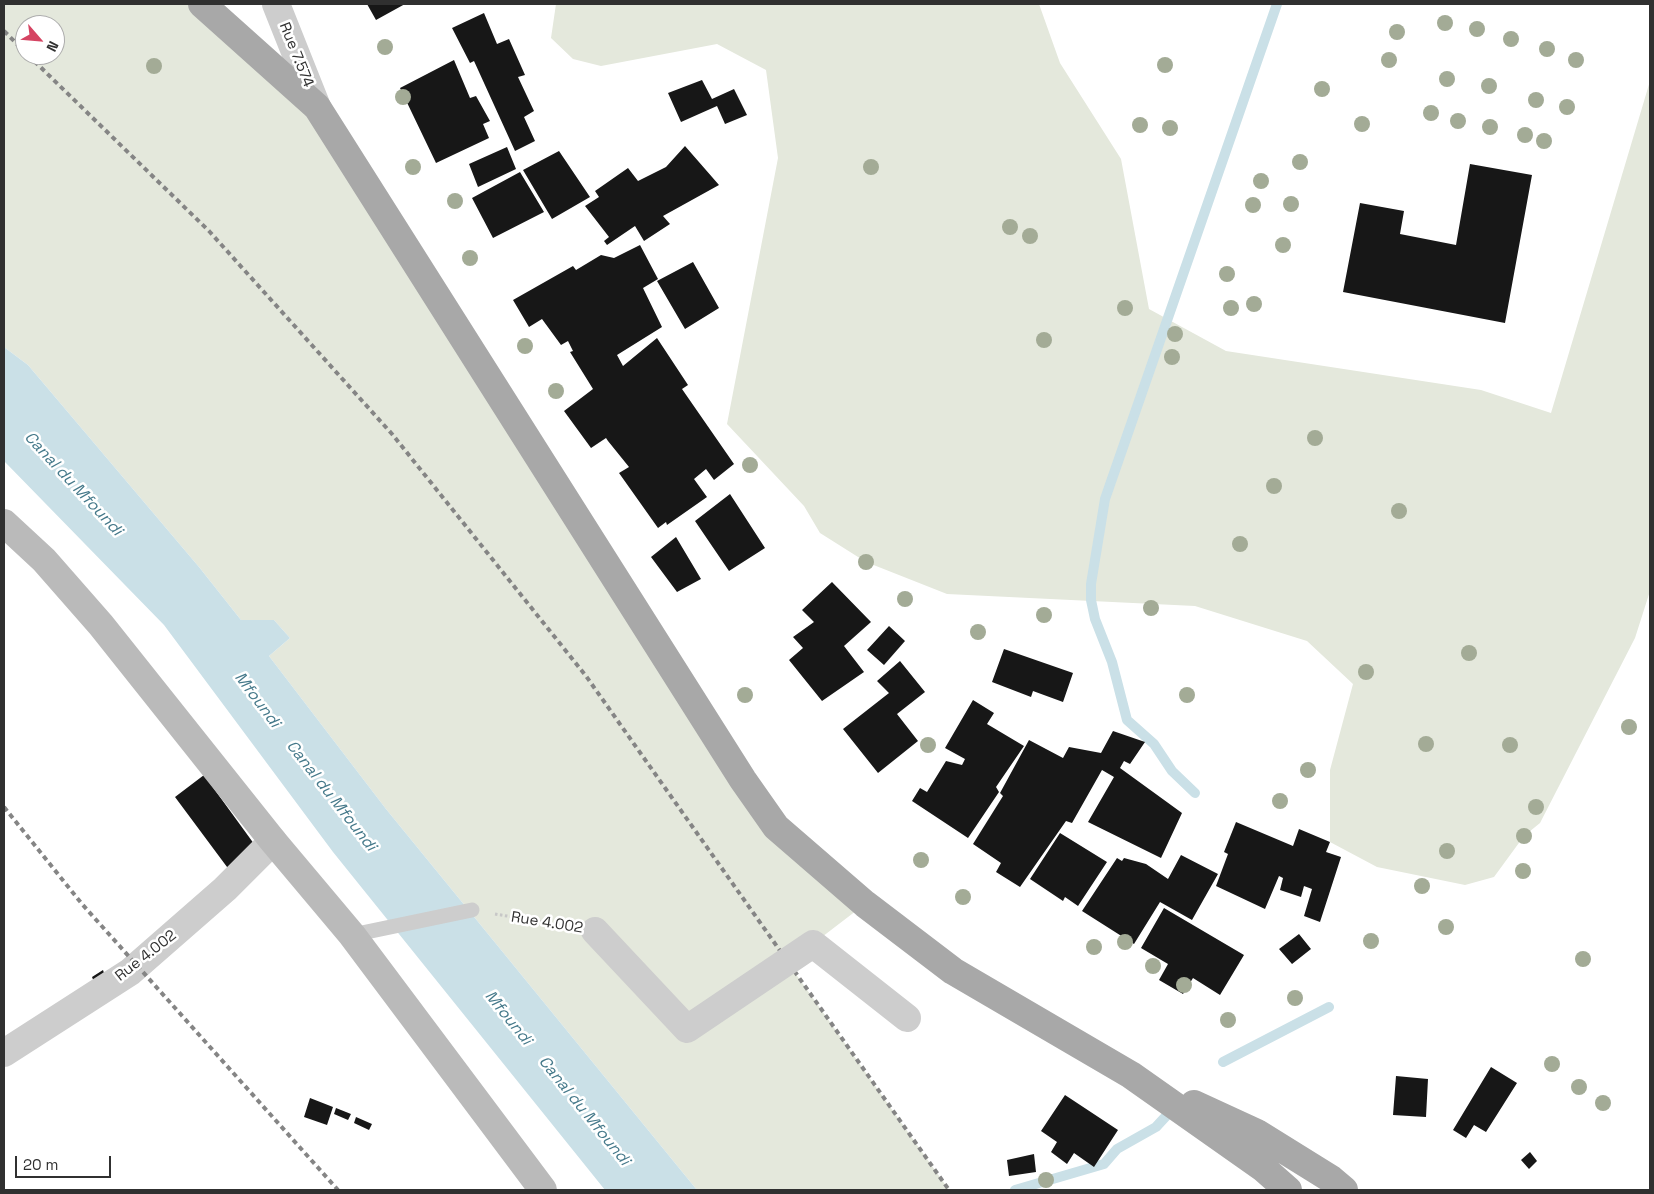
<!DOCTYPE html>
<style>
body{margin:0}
#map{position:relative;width:1654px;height:1194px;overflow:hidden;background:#fff;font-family:"Space Grotesk",sans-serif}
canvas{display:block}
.frame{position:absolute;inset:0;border:5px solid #303030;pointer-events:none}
.north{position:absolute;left:15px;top:15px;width:50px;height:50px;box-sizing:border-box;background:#fff;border:1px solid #acacac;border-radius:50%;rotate:117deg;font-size:14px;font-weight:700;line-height:20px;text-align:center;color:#303030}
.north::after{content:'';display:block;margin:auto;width:18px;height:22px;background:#d54462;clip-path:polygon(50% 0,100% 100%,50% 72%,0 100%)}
.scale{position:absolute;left:15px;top:1156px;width:96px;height:22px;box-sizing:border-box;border:2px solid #303030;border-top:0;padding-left:6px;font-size:15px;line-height:18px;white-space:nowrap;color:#303030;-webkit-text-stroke:4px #fff;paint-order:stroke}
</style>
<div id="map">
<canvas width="1654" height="1194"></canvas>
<div class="frame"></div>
<div class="north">N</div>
<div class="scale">20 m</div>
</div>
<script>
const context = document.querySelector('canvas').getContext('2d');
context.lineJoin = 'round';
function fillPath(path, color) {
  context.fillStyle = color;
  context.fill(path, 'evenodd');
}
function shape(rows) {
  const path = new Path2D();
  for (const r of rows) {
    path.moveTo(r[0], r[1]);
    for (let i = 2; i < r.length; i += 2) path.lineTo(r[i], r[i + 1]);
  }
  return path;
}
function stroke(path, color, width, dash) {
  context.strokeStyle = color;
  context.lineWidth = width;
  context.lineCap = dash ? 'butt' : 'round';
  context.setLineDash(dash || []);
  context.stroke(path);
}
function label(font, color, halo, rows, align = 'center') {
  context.font = font + ' "Space Grotesk",sans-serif';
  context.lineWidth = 5;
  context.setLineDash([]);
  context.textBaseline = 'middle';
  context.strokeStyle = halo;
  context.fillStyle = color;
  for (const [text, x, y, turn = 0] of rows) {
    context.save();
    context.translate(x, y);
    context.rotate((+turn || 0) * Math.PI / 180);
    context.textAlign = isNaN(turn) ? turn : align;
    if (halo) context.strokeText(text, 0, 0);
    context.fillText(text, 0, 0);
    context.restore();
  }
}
fillPath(shape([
 [4,4,202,4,317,107,743,780,865,904,788,963,949,1190,697,1190,386,809,269,656,290,638,274,620,241,620,199,567,28,365,4,347],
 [25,25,55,25,55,55,25,55],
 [556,4,1039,4,1060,63,1121,159,1149,309,1226,351,1481,390,1551,413,1650,81,1650,591,1635,638,1540,823,1524,836,1494,877,1465,885,1377,867,1330,842,1330,770,1353,684,1307,641,1195,606,947,594,866,562,820,533,804,506,727,424,778,158,766,70,717,44,601,66,573,59,551,38]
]), '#e4e8dc');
fillPath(shape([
 [4,347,28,365,199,567,241,620,274,620,290,638,269,656,386,809,697,1190,605,1190,333,852,164,625,4,461]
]), '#cae0e7');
stroke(shape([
 [1195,793,1172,771,1154,744,1127,720,1112,662,1095,619,1091,600,1091,584,1105,499,1277,4],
 [1223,1062,1329,1007],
 [1015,1190,1104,1164,1117,1149,1156,1127,1168,1114]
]), '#cae0e7', 10);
fillPath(shape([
 [367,4,405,4,376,20],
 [484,13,497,44,509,39,525,75,518,77,534,111,524,117,535,141,515,151,474,61,470,63,452,28],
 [454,60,470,98,476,96,490,121,483,124,489,138,436,163,400,88],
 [702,80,712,99,734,89,747,115,725,124,717,106,681,122,668,93],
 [685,146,719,185,663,216,670,224,644,241,635,226,607,245,604,241,609,237,585,206,599,197,595,191,628,168,638,181,666,167],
 [507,147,516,169,478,187,469,164],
 [559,151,590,197,552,219,523,170],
 [1470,164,1532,175,1505,323,1343,292,1360,203,1404,211,1400,234,1456,245],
 [520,172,544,212,493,238,472,198],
 [640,245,658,279,643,288,662,327,617,355,623,366,657,338,688,385,682,389,734,464,714,480,706,469,694,479,707,497,667,525,666,522,658,528,619,473,629,467,608,441,606,438,591,448,564,411,593,389,570,352,573,351,568,341,561,345,542,319,529,327,513,300,573,266,576,270,601,255,614,258],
 [693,262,719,308,685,329,657,281],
 [730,494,765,548,729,571,695,521],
 [676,537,701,579,677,592,651,557],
 [832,582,871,622,844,646,864,672,822,701,789,660,803,648,793,637,814,622,802,610],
 [889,626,905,641,884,665,867,650],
 [1004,649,1073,673,1063,702,1033,691,1031,697,992,682],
 [900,661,925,692,897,714,918,741,878,773,843,729,889,693,877,681],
 [973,700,994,713,987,724,1024,746,996,787,999,792,968,838,912,801,920,788,927,792,946,761,962,765,965,759,945,748],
 [1113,731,1145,742,1130,764,1124,761,1120,768,1182,813,1161,858,1088,822,1114,777,1102,770,1072,823,1066,821,1020,887,996,872,1001,863,973,844,1003,796,1000,793,1029,740,1063,758,1069,747,1101,753],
 [204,775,257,848,230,871,175,797],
 [1236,822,1293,846,1299,829,1330,842,1326,852,1341,857,1320,922,1304,916,1312,889,1304,886,1301,897,1280,890,1283,878,1279,876,1265,909,1216,886,1228,854,1224,852],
 [1060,833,1107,862,1078,906,1065,897,1063,901,1030,879],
 [1181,855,1218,874,1192,920,1160,902,1134,944,1082,911,1117,858,1122,861,1124,858,1146,864,1168,879],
 [1164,908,1244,955,1220,995,1193,978,1183,994,1159,980,1168,964,1141,948],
 [1299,934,1311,949,1292,964,1279,949],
 [103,970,107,982,96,987,92,977],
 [1491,1067,1517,1083,1486,1132,1474,1125,1466,1138,1453,1130],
 [1396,1076,1428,1079,1426,1117,1393,1115],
 [1065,1095,1118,1130,1094,1167,1074,1153,1067,1164,1051,1152,1057,1142,1041,1131],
 [310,1098,333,1107,327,1125,304,1117],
 [336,1108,351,1114,348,1120,334,1114],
 [356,1117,372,1124,369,1130,354,1123],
 [1530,1152,1537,1161,1529,1169,1521,1160],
 [1034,1154,1036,1172,1009,1176,1007,1160]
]), '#171717');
stroke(shape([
 [495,914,566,926]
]), '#c7c7c7', 3, [2.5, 2.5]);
stroke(shape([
 [352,935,472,910]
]), '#cdcdcd', 15);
stroke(shape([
 [276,4,317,107],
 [4,1053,130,972,225,889,273,841]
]), '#cdcdcd', 28);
stroke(shape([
 [4,523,44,560,101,625,273,841,352,935,543,1190]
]), '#bababa', 28);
stroke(shape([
 [202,4,317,107,743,780,776,827,865,904,953,971,1131,1075,1263,1168,1288,1190],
 [1194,1104,1257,1133,1331,1179,1344,1190]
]), '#a8a8a8', 28);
stroke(shape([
 [4,31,25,52],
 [28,55,209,231,392,434,586,676,949,1190],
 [4,807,82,904,338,1190]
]), '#858585', 4, [5, 4]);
stroke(shape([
 [595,931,687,1029,813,944,907,1018]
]), '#cdcdcd', 28);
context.fillStyle = '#a3ab96';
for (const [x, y] of [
 [1445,23],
 [1477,29],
 [1397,32],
 [1511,39],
 [385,47],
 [1547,49],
 [1389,60],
 [1576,60],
 [1165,65],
 [154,66],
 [1447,79],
 [1489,86],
 [1322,89],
 [403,97],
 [1536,100],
 [1567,107],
 [1431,113],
 [1458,121],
 [1362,124],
 [1140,125],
 [1490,127],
 [1170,128],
 [1525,135],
 [1544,141],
 [1300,162],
 [413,167],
 [871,167],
 [1261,181],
 [455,201],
 [1291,204],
 [1253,205],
 [1010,227],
 [1030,236],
 [1283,245],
 [470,258],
 [1227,274],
 [1254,304],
 [1125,308],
 [1231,308],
 [1175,334],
 [1044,340],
 [525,346],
 [1172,357],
 [556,391],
 [1315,438],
 [750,465],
 [1274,486],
 [1399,511],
 [1240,544],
 [866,562],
 [905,599],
 [1151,608],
 [1044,615],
 [978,632],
 [1469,653],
 [1366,672],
 [745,695],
 [1187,695],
 [1629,727],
 [1426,744],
 [928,745],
 [1510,745],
 [1308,770],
 [1280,801],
 [1536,807],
 [1524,836],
 [1447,851],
 [921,860],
 [1523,871],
 [1422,886],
 [963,897],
 [1446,927],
 [1371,941],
 [1125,942],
 [1094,947],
 [1583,959],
 [1153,966],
 [1184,985],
 [1295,998],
 [1228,1020],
 [1552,1064],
 [1579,1087],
 [1603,1103],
 [1046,1180]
]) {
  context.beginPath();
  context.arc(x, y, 8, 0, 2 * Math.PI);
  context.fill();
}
label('15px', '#303030', '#fff', [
 ["Rue 7.574",296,55,68],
 ["Rue 4.002",547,923,9],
 ["Rue 4.002",146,956,-38]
]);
label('italic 16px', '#45798a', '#fff', [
 ["Canal du Mfoundi",73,484,47],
 ["Mfoundi",257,700,53],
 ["Canal du Mfoundi",331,796,52],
 ["Mfoundi",508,1018,51],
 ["Canal du Mfoundi",584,1111,51]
]);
</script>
